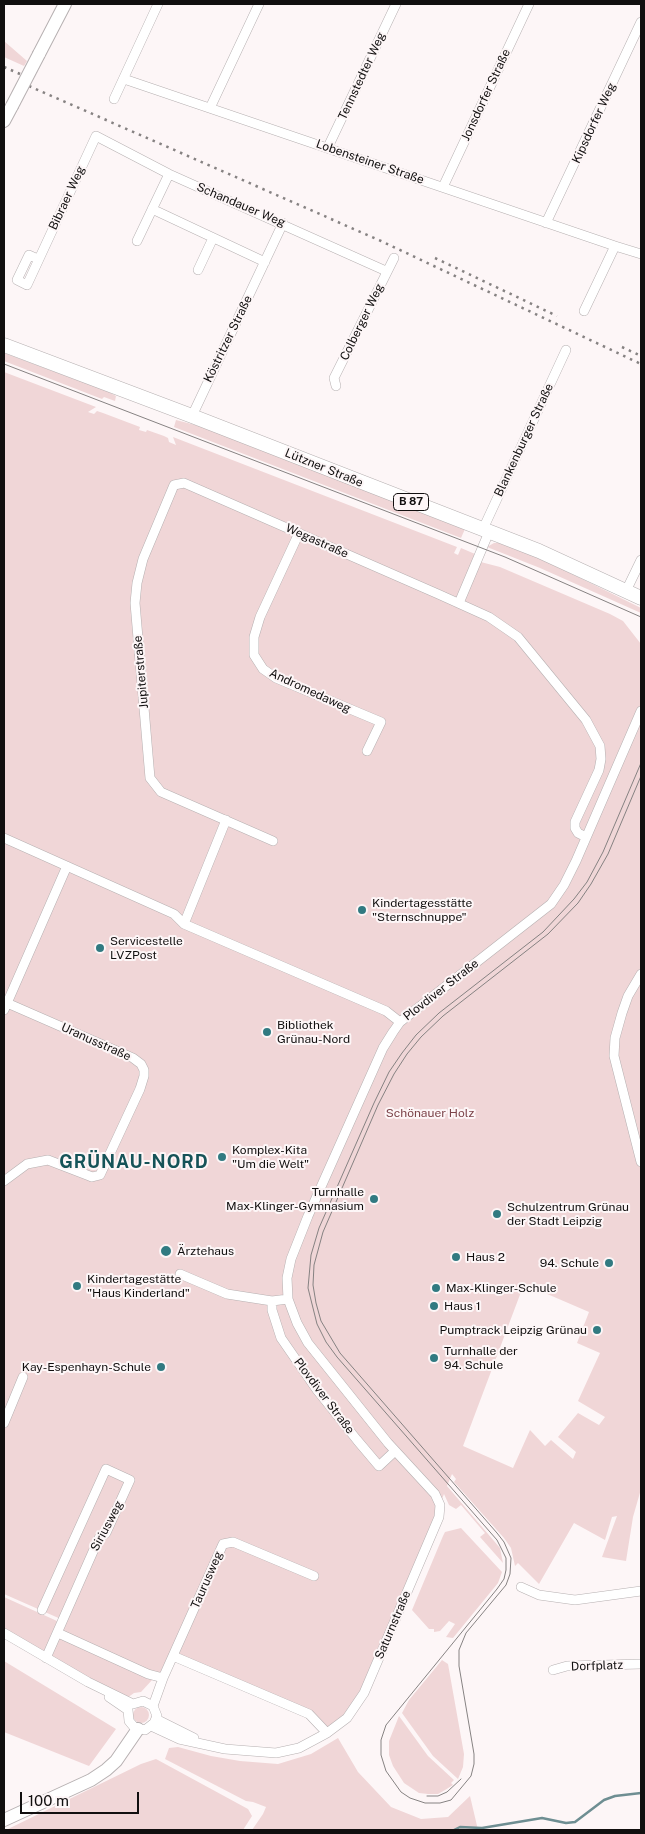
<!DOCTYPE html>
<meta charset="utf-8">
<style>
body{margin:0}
#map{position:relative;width:645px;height:1834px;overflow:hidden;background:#fdf6f7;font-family:"Public Sans",sans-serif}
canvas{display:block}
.frame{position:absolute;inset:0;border:5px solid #110f0f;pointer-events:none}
.scale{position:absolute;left:20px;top:1792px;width:119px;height:22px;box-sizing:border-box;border:2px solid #110f0f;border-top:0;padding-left:6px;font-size:15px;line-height:18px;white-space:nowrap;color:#110f0f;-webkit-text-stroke:4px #fdf6f7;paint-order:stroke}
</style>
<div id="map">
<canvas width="645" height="1834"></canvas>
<div class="frame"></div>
<div class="scale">100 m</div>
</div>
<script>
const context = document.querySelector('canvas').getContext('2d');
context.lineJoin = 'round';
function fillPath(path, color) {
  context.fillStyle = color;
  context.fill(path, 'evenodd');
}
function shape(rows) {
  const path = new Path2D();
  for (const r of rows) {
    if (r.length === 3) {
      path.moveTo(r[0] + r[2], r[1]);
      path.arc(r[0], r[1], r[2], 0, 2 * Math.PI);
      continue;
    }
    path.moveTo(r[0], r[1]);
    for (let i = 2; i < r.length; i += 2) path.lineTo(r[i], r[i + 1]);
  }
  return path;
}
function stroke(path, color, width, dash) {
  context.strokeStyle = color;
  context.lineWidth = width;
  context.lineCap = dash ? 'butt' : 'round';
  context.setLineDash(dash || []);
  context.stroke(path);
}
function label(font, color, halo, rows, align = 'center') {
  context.font = font + ' "Public Sans",sans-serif';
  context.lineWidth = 4;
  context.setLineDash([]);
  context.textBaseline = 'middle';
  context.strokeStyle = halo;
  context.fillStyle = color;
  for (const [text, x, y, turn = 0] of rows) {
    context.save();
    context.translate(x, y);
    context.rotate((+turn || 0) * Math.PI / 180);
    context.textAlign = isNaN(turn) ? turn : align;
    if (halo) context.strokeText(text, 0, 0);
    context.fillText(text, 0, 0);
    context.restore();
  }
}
fillPath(shape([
 [4,41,27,61,24,66,4,57],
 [4,353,107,391,116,396,115,401,104,397,102,399,4,361],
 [4,372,96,407,88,412,94,414,97,411,103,413,140,427,139,430,146,432,147,430,164,436,168,438,169,442,176,445,173,437,457,547,454,553,458,555,461,548,475,554,473,560,500,567,610,614,623,621,641,644,641,1489,633,1517,626,1561,602,1557,617,1516,612,1517,605,1540,574,1523,539,1584,518,1563,515,1566,511,1548,504,1538,454,1482,456,1479,452,1474,447,1486,500,1548,503,1563,480,1537,485,1533,461,1505,456,1509,449,1505,444,1494,364,1693,347,1718,327,1733,309,1714,174,1656,163,1678,58,1633,63,1620,4,1594],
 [524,1284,589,1312,577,1343,600,1353,578,1401,605,1417,599,1425,578,1413,558,1437,576,1452,573,1459,551,1440,545,1446,530,1430,513,1468,463,1446],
 [176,420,203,427,465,529,461,538,174,427],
 [494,543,499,543,519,549,568,572,641,608,641,613,540,568,487,547],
 [461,1528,502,1572,498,1583,453,1638,446,1637,455,1624,449,1621,440,1631,434,1632,434,1629,429,1629,412,1610,443,1536,445,1532],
 [4,1597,57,1621,53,1634,153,1679,141,1692,134,1693,127,1698,99,1685,4,1628],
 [442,1660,448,1664,464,1754,463,1767,458,1779,433,1756,402,1713,409,1700],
 [4,1661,116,1729,89,1766,4,1732],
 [141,1715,8],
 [399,1716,428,1756,454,1780,451,1783,453,1785,445,1790,438,1794,428,1794,419,1793,404,1783,393,1766,389,1755,389,1741],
 [338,1738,358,1772,391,1807,421,1819,448,1817,470,1796,478,1830,252,1830,263,1814,266,1807,253,1802,246,1801,165,1759,169,1748,178,1747,211,1756,240,1761,278,1764,311,1754],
 [156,1759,248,1809,252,1816,243,1830,6,1830,141,1764]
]), '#f0d6d7');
stroke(shape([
 [454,1830,460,1827,482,1828,542,1818,566,1823,575,1822,604,1800,615,1796,641,1793]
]), '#6e8e92', 2.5);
const street = shape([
 [124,79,615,246,641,254],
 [114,99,158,4],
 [210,108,259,4],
 [328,147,396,4],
 [443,187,529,4],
 [152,209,265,262],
 [546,223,641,22],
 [137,241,169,174],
 [38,259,29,255,17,280,27,285,96,136,169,174,386,271],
 [198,270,213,238],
 [584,311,615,246],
 [336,386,334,378,394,258],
 [192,416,283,223],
 [483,529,566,350],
 [299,533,260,617,254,637,254,655,263,669,276,678,381,722,367,751],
 [626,591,641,560],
 [459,603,489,532],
 [4,838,174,914,184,924,386,1011,400,1022],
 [273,841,161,792,150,778,135,603,137,583,143,559,174,485,184,483,438,594,489,617,518,637,586,720,600,746,601,759,599,770,575,822,575,828,578,833,586,837],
 [184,924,226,820],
 [641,974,628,996,622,1013,615,1038,614,1056,641,1162],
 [4,1010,67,866],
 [4,1181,27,1164,48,1160,87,1175,92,1177,100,1175,140,1089,144,1076,144,1070,141,1064,133,1058,7,1003],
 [180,1274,227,1294,272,1301,288,1299],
 [272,1301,272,1310,281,1338,317,1390,357,1440,379,1466,395,1451],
 [4,1423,23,1377],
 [521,1587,539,1595,575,1600,641,1591],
 [42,1610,106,1469,130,1480,106,1533,99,1538,46,1658],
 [4,1633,88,1682,133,1704],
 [58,1633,148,1674,163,1678],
 [173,1656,309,1714,327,1733],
 [553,1670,567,1666,641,1664],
 [109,1697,128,1710],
 [153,1706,163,1678,223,1544,233,1542,314,1576],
 [128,1710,129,1721,134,1727,145,1730,154,1723,157,1716,153,1706,143,1701,133,1704],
 [156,1719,194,1738],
 [151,1726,179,1739,225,1749,276,1753,299,1748,327,1733,347,1718,364,1693,439,1517,440,1505,435,1494,388,1443,308,1343,297,1323,288,1299,287,1278,291,1259,308,1216,383,1048,393,1032,400,1022,551,904,564,885,576,861,641,711]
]);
const secondary = shape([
 [39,54,65,4],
 [4,121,12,106],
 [4,1820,91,1780,106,1770,116,1761,138,1729]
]);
const primary = shape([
 [4,345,192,416,539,551,641,598]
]);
stroke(street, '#b6b0b1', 10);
stroke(secondary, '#b6b0b1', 14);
stroke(primary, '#b6b0b1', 15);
stroke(street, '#fff', 9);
stroke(secondary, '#fff', 12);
stroke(primary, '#fff', 14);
stroke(shape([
 [4,364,505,557,641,617],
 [641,763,603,852,587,882,574,899,543,932,439,1013,416,1035,402,1053,389,1072,374,1103,319,1228,311,1255,308,1288,317,1324,326,1342,337,1357,497,1540,506,1558,506,1570,504,1579,497,1589,386,1725,381,1740,381,1755,386,1771,401,1792,410,1798,425,1803,440,1803,451,1800,471,1776,474,1764,474,1754,459,1666,459,1650,466,1633,506,1585,510,1574,511,1558,504,1542,497,1533,340,1353,321,1321,316,1303,313,1285,314,1265,323,1232,378,1105,394,1074,407,1054,421,1037,443,1016,548,934,578,903,591,884,608,854,641,776],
 [427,1796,438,1796,447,1792,461,1779]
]), '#868282', 1);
stroke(shape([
 [4,67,20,74],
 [29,86,381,241,641,364],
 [435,258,557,316],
 [622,347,641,356]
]), '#868282', 2.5, [2.5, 5]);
const secondaryBridge = shape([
 [12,106,39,54]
]);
stroke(secondaryBridge, '#b6b0b1', 14, []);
stroke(secondaryBridge, '#fff', 12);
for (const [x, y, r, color] of [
 [362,910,5,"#317a81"],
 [100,948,5,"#317a81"],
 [267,1032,5,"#317a81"],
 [222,1157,5,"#317a81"],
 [374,1199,5,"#317a81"],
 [497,1214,5,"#317a81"],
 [166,1251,6,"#317a81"],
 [456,1257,5,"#317a81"],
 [609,1263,5,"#317a81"],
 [77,1286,5,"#317a81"],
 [436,1288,5,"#317a81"],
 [434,1306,5,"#317a81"],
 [597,1330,5,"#317a81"],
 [434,1358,5,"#317a81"],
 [161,1367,5,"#317a81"]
]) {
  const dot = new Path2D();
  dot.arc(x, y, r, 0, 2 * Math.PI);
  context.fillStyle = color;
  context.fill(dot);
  stroke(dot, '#fdf6f7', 2);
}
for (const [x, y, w] of [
 [411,502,35]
]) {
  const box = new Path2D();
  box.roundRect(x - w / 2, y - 8.5, w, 17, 4);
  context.fillStyle = '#fdf6f7';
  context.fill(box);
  stroke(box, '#110f0f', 1);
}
label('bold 11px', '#110f0f', null, [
 ["B 87",411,502]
]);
label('12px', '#110f0f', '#fdf6f7', [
 ["Tennstedter Weg",362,76,-65],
 ["Jonsdorfer Straße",486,95,-65],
 ["Kipsdorfer Weg",594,123,-65],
 ["Lobensteiner Straße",370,162,19],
 ["Bibraer Weg",67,198,-65],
 ["Schandauer Weg",241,205,23],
 ["Colberger Weg",362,322,-64],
 ["Köstritzer Straße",228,339,-64],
 ["Blankenburger Straße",524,440,-65],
 ["Lützner Straße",324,468,22],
 ["Wegastraße",317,541,24],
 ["Jupiterstraße",141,672,-95],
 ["Andromedaweg",310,691,25],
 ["Plovdiver Straße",441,990,-38],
 ["Uranusstraße",96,1042,24],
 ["Plovdiver Straße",324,1396,53],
 ["Siriusweg",107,1526,-62],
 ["Taurusweg",207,1580,-66],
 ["Saturnstraße",393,1625,-67],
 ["Dorfplatz",597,1666,-2]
]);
label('12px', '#110f0f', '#fdf6f7', [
 ["Kindertagesstätte",372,903],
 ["\"Sternschnuppe\"",372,917],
 ["Servicestelle",110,941],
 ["LVZPost",110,955],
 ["Bibliothek",277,1025],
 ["Grünau-Nord",277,1039],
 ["Komplex-Kita",232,1150],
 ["\"Um die Welt\"",232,1164],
 ["Turnhalle",364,1192,"right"],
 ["Max-Klinger-Gymnasium",364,1206,"right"],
 ["Schulzentrum Grünau",507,1207],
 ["der Stadt Leipzig",507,1221],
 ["Ärztehaus",177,1251],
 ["Haus 2",466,1257],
 ["94. Schule",599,1263,"right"],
 ["Kindertagestätte",87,1279],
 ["\"Haus Kinderland\"",87,1293],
 ["Max-Klinger-Schule",446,1288],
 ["Haus 1",444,1306],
 ["Pumptrack Leipzig Grünau",587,1330,"right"],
 ["Turnhalle der",444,1351],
 ["94. Schule",444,1365],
 ["Kay-Espenhayn-Schule",151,1367,"right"]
], 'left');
label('12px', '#7d444a', '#fdf6f7', [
 ["Schönauer Holz",430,1113]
]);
context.letterSpacing = '1px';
label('bold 18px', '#165358', '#fdf6f7', [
 ["GRÜNAU-NORD",134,1162]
]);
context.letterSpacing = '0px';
</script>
